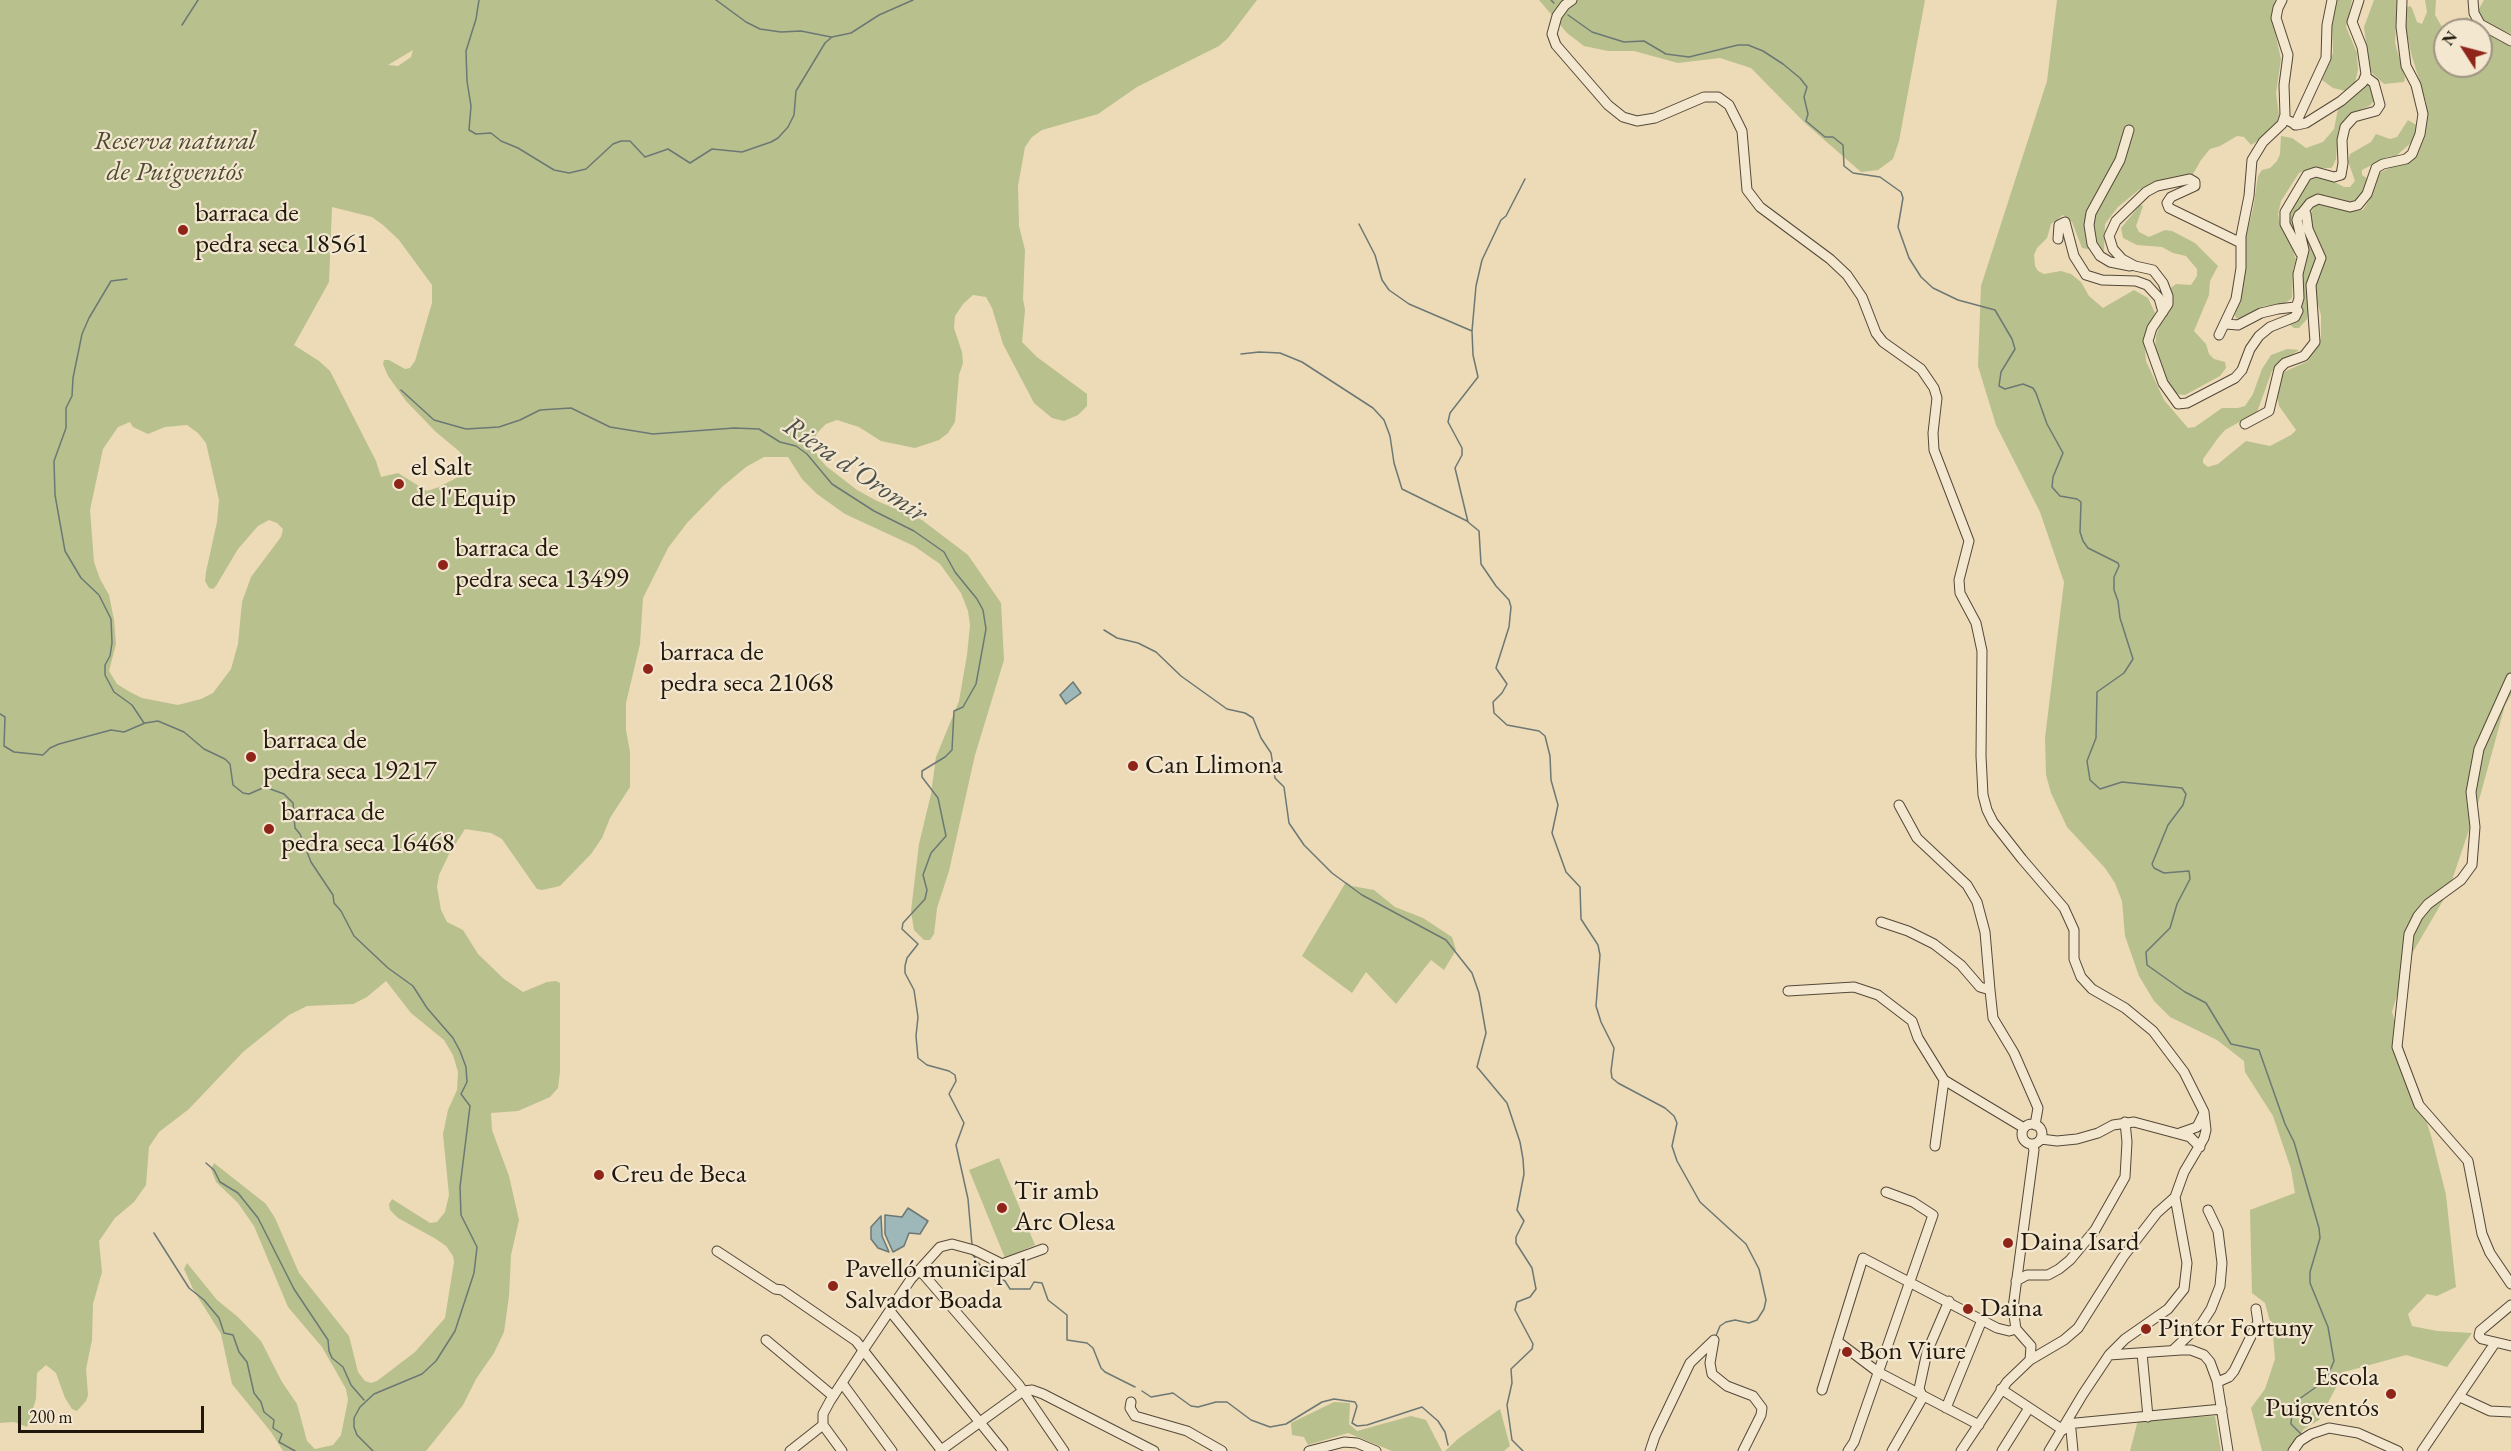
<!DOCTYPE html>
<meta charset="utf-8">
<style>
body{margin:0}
#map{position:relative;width:2511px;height:1451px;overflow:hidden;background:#eddab7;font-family:"EB Garamond",serif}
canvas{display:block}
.north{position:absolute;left:2433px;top:18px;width:60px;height:60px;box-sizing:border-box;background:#f3e7d0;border:2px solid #9f9482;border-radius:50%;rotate:306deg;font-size:16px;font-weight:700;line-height:24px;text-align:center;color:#21180d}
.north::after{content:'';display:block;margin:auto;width:21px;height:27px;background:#8f2418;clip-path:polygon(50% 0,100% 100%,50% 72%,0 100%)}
.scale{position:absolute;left:18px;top:1406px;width:186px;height:27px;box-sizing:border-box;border:3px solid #21180d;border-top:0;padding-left:8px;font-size:18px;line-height:21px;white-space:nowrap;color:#21180d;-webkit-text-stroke:4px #f3e7d0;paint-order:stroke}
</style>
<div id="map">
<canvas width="2511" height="1451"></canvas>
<div class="north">N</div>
<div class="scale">200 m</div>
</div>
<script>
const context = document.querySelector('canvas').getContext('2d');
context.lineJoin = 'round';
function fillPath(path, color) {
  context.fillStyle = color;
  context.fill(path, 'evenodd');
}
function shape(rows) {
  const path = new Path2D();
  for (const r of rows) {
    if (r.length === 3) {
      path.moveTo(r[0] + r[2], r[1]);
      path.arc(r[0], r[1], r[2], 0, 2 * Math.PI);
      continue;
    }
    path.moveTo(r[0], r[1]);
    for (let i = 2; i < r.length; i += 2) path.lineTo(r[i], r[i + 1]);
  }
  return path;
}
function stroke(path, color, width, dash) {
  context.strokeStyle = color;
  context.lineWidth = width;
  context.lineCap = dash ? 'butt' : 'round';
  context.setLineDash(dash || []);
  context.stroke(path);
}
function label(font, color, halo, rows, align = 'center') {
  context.font = font + ' "EB Garamond",serif';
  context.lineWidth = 4.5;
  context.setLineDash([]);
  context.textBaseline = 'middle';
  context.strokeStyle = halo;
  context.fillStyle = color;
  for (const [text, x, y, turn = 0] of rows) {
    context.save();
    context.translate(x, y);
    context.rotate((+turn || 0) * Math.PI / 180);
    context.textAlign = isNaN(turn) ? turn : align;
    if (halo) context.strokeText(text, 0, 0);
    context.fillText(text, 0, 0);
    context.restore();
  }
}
fillPath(shape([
 [0,0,1257,0,1228,38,1219,46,1137,87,1098,114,1042,130,1032,137,1025,147,1018,186,1019,226,1025,250,1023,299,1025,310,1022,342,1037,357,1087,394,1087,406,1078,415,1064,421,1052,418,1034,403,1003,344,992,308,986,297,973,295,963,304,955,316,954,328,962,352,963,363,959,375,955,422,948,433,939,440,915,448,881,441,859,427,837,420,826,424,817,433,813,445,818,457,826,466,857,490,877,501,922,520,968,555,1001,603,1004,660,975,755,949,871,937,908,934,934,930,940,924,940,914,930,911,911,919,844,931,794,936,757,959,701,967,655,970,625,968,611,961,593,940,564,914,546,845,514,817,494,802,479,788,457,764,457,746,467,722,487,687,523,668,548,643,598,640,644,626,703,626,730,630,752,630,787,610,818,602,838,591,854,560,886,542,890,537,889,532,882,502,839,491,833,465,829,449,854,439,875,437,887,441,910,447,922,463,930,478,954,504,979,523,992,547,982,556,981,560,983,560,1072,558,1088,550,1097,518,1111,491,1113,492,1130,509,1176,519,1220,511,1255,509,1296,504,1332,494,1353,476,1379,463,1405,426,1451,283,1451,271,1432,232,1384,221,1334,193,1289,184,1269,187,1263,217,1300,238,1317,261,1341,282,1382,297,1404,307,1441,315,1449,333,1445,341,1435,348,1400,346,1389,322,1347,288,1307,254,1226,238,1203,216,1182,211,1169,214,1163,266,1204,275,1218,299,1273,349,1336,358,1372,365,1381,371,1383,377,1381,415,1352,445,1318,454,1262,453,1256,446,1246,436,1239,398,1218,390,1210,389,1204,392,1199,430,1223,437,1222,445,1212,449,1195,443,1134,448,1110,457,1090,458,1072,453,1055,444,1040,411,1013,386,981,367,997,353,1004,307,1006,289,1015,243,1052,189,1109,159,1132,149,1147,146,1185,134,1202,115,1218,99,1241,102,1272,93,1304,92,1340,86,1369,88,1395,86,1401,77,1411,72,1409,65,1398,56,1373,46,1365,37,1373,36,1399,27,1427,14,1422,0,1423],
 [413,50,411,57,398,66,388,65],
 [332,207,372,217,383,225,399,240,432,285,432,303,415,361,410,368,405,369,389,360,384,360,383,364,388,376,406,401,436,432,460,452,464,462,462,475,439,487,427,491,398,473,381,477,376,461,330,371,319,361,294,345,329,282],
 [130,422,133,427,148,434,165,427,187,425,198,433,206,443,219,500,217,522,206,572,205,581,209,588,213,589,216,586,238,549,258,526,269,520,277,523,283,529,281,537,251,577,242,602,238,644,231,669,213,693,201,699,178,705,142,698,130,692,117,684,109,671,116,644,114,620,109,595,100,579,94,562,90,510,103,449,118,427],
 [1539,0,1925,0,1899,141,1893,159,1878,170,1861,172,1805,123,1751,68,1720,58,1678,63,1634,51,1608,51,1584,46,1567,33],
 [2057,0,2275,0,2272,19,2281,59,2276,93,2279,115,2277,122,2262,138,2251,145,2244,137,2237,136,2220,146,2210,149,2201,160,2193,174,2172,178,2140,189,2118,207,2105,224,2104,252,2082,248,2072,222,2063,215,2051,224,2047,238,2037,248,2034,255,2035,266,2038,271,2044,274,2061,271,2071,274,2081,282,2089,296,2103,308,2134,290,2148,298,2155,313,2144,339,2146,361,2164,400,2188,428,2195,427,2222,408,2238,408,2245,406,2253,394,2262,369,2271,355,2287,349,2299,350,2280,362,2272,371,2257,412,2225,430,2218,438,2203,459,2203,463,2208,467,2218,464,2246,441,2270,446,2291,435,2296,430,2279,406,2277,396,2279,378,2284,372,2308,361,2321,338,2321,315,2314,291,2326,257,2311,222,2310,215,2314,207,2320,203,2346,211,2363,210,2370,199,2380,173,2417,153,2423,140,2427,119,2426,102,2411,53,2404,20,2407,7,2410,6,2412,8,2417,22,2422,24,2427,12,2425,0,2436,0,2435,15,2442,27,2467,17,2479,30,2445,30,2445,66,2481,66,2481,31,2511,47,2511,695,2505,705,2479,800,2448,892,2407,962,2392,1012,2432,1139,2446,1195,2456,1287,2437,1296,2427,1294,2408,1314,2412,1326,2437,1331,2472,1333,2447,1367,2406,1355,2344,1372,2319,1420,2304,1429,2288,1451,2262,1451,2251,1408,2265,1389,2275,1359,2273,1333,2265,1303,2252,1293,2250,1210,2295,1193,2291,1169,2273,1116,2245,1072,2244,1061,2217,1040,2170,1017,2154,1001,2139,976,2125,936,2122,901,2115,883,2105,868,2067,827,2051,793,2046,775,2045,738,2064,582,2040,512,1996,425,1978,366,1981,286,2047,81],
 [2337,0,2352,0,2346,27,2357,53,2358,70,2354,87,2346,91,2333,88,2322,80,2333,53,2332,23],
 [2374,0,2397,0,2395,43,2405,78,2404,82,2384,84,2370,71,2364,27],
 [2484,0,2511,0,2511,34,2484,23,2477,12],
 [2368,85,2374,93,2374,101,2369,106,2350,114,2341,124,2338,131,2336,159,2333,166,2331,168,2311,168,2299,173,2281,201,2278,214,2280,225,2291,243,2296,260,2293,269,2292,298,2284,304,2264,306,2240,319,2236,318,2235,315,2244,281,2243,247,2253,209,2258,176,2262,170,2270,168,2277,161,2280,154,2281,136,2292,138,2306,148,2323,142,2334,129,2338,109,2364,86],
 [2408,120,2418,126,2412,142,2396,156,2387,157,2362,170,2362,175,2368,179,2364,190,2357,200,2347,202,2324,195,2317,196,2305,204,2294,235,2288,219,2291,204,2309,179,2323,176,2344,187,2350,187,2355,181,2348,161,2350,154,2371,142,2376,134,2390,139,2397,137],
 [2140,205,2143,206,2136,226,2139,232,2149,237,2165,230,2172,231,2195,243,2218,266,2210,281,2209,295,2194,331,2206,344,2209,354,2214,359,2225,362,2226,368,2220,376,2185,395,2176,394,2164,377,2155,350,2156,336,2162,319,2171,308,2173,298,2171,288,2176,284,2191,285,2197,276,2197,269,2186,256,2173,253,2162,247,2137,245,2123,238,2121,228],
 [2302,221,2315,250,2317,260,2307,319,2299,328,2294,328,2290,325,2308,252],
 [1346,882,1352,886,1374,890,1395,907,1423,918,1452,937,1456,950,1444,970,1431,960,1396,1004,1366,972,1352,993,1302,956],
 [999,1158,1035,1245,1005,1258,969,1170],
 [1334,1402,1350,1403,1349,1424,1357,1431,1411,1416,1426,1420,1442,1451,1392,1451,1348,1433,1308,1445,1304,1437,1292,1435,1291,1423],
 [1500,1409,1510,1446,1504,1451,1445,1451,1459,1438],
 [2215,1416,2221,1451,2130,1451,2138,1420]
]), '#b8c08e');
const water = shape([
 [1073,682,1081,693,1066,704,1060,695,1073,682],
 [908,1208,928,1221,920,1234,909,1233,904,1246,893,1252,885,1234,885,1215,902,1217,908,1208],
 [881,1216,882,1236,889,1252,878,1248,871,1239,871,1227,881,1216]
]);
fillPath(water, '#9eb8b9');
stroke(water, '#6c7874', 1.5);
stroke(shape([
 [479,0,476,19,466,51,467,81,471,106,469,130,476,134,491,133,501,141,518,148,554,170,569,173,586,169,613,144,621,141,630,141,645,157,668,149,690,163,712,149,742,152,771,142,778,138,788,127,794,115,796,91,825,43,832,37,851,33,879,15,913,0],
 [716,0,746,22,760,29,781,32,801,31,831,37],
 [1551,0,1554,3],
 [1568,15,1592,32,1624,42,1644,41,1666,54,1689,57,1738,45,1748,45,1763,51,1783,64,1800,78,1807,87,1804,97,1808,114,1806,121,1825,137,1833,137,1843,145,1844,166,1853,173,1880,177,1901,192,1903,198,1898,227,1909,258,1921,277,1933,288,1958,300,1995,310,2012,339,2015,349,2001,372,1999,386,2005,389,2023,384,2033,388,2036,393,2047,424,2063,453,2053,477,2052,487,2060,496,2077,499,2081,502,2080,532,2083,541,2088,548,2118,563,2119,566,2114,577,2114,590,2118,601,2120,618,2133,659,2124,673,2097,692,2096,738,2087,761,2090,780,2100,789,2122,782,2182,788,2186,794,2183,805,2168,825,2152,864,2154,868,2164,873,2189,871,2190,879,2177,904,2170,928,2146,952,2147,965,2185,992,2206,1003,2231,1044,2259,1050,2285,1124,2294,1142,2319,1228,2320,1238,2310,1272,2310,1283,2328,1327,2334,1361,2326,1380,2295,1402,2292,1408,2291,1424,2301,1434],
 [182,25,198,0],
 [1525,179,1506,216,1501,220,1482,260,1476,286,1472,331,1473,355,1478,377,1450,413,1448,422,1462,448,1462,455,1455,468,1468,522,1479,531,1481,564,1496,586,1509,600,1511,607,1509,627,1496,668,1507,684,1502,693,1493,702,1494,713,1507,725,1539,731,1545,736,1550,756,1551,780,1558,805,1552,833,1566,872,1580,887,1581,919,1598,945,1600,955,1596,1006,1601,1022,1614,1048,1611,1071,1612,1078,1618,1083,1665,1108,1674,1116,1677,1123,1672,1146,1677,1161,1700,1202,1746,1244,1759,1269,1766,1300,1764,1309,1757,1320,1749,1323,1735,1320,1726,1322,1720,1326,1715,1338],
 [1359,224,1375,255,1382,280,1389,290,1409,304,1472,331],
 [127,279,111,281,89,318,82,334,73,378,72,396,66,408,66,428,54,461,55,495,65,551,81,578,99,595,111,619,112,643,110,656,105,665,105,675,114,692,132,705,144,723],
 [1241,354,1259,352,1280,353,1302,362,1373,408,1384,420,1390,436,1394,463,1402,489,1467,521],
 [401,390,434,420,466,429,499,427,520,420,540,410,571,408,610,427,653,434,734,428,759,429,780,442,796,446,807,454,832,484,874,511,914,531,944,552,955,572,977,599,983,610,986,629,976,684,963,707,954,711,952,750,945,757,922,771,922,777,938,798,946,836,931,853,923,875,927,890,925,899,903,923,902,929,918,944,907,958,905,966,905,973,914,990,918,1017,916,1036,918,1058,927,1065,949,1071,955,1075,956,1081,949,1094,964,1123,956,1145,968,1199,972,1245],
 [1104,630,1117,638,1138,643,1156,652,1181,676,1227,709,1245,713,1253,718,1261,738,1271,753,1275,778,1284,787,1289,823,1304,845,1332,873,1362,895,1446,940,1472,973,1479,993,1486,1033,1477,1067,1507,1103,1520,1142,1523,1159,1524,1174,1517,1210,1524,1221,1516,1237,1516,1243,1532,1268,1536,1289,1530,1297,1517,1302,1515,1310,1533,1344,1532,1349,1511,1369,1512,1383,1507,1405,1512,1440,1523,1451],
 [0,714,5,717,4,746,14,752,43,755,50,748,59,744,111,730,124,732,145,723,158,721,184,732,204,749,225,759,230,764,233,785,243,793,249,794,265,787,284,794,293,803,295,828,300,834,311,862,333,895,334,903,341,911,354,936,388,968,413,986,427,1008,453,1038,460,1051,466,1067,467,1082,461,1094,470,1106,460,1187,461,1215,477,1247,474,1273,455,1331,436,1361,422,1374,374,1394,360,1407,354,1418,354,1427,357,1435,373,1451],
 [206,1163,214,1170,220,1182,238,1193,258,1218,294,1289,328,1340,329,1351,332,1358,343,1367,351,1385,364,1400],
 [154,1233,189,1288,204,1300,219,1318,224,1333,233,1335,239,1352,247,1362,254,1393,261,1402,264,1412,274,1420,273,1428,282,1434,279,1442,295,1451],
 [973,1255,982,1268,1005,1281,1010,1289,1030,1289,1034,1282,1042,1283,1048,1300,1067,1315,1067,1340,1087,1343,1093,1348,1101,1368,1105,1372,1135,1387],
 [1142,1391,1151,1397,1173,1393,1191,1406,1198,1407,1216,1402,1227,1402,1251,1420,1270,1427,1286,1424,1322,1402,1334,1399,1355,1402,1357,1406,1352,1423,1357,1426,1367,1425,1422,1407,1438,1421,1445,1432,1448,1445]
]), '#6c7874', 1.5);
const minor = shape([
 [1572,0,1565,5,1557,16,1552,34,1556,45,1608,105,1623,117,1637,121,1655,118,1704,97,1718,97,1729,105,1742,131,1747,190,1760,207,1830,259,1847,275,1862,297,1876,333,1883,342,1921,369,1934,388,1937,398,1933,433,1934,450,1969,541,1959,580,1960,593,1976,623,1982,651,1981,756,1983,795,1987,810,1993,822,2022,859,2064,908,2074,930,2074,959,2081,977,2092,989,2125,1008,2153,1031,2184,1072,2204,1112,2206,1130,2204,1138,2184,1172,2175,1197,2187,1263,2184,1289,2168,1309,2125,1339,2109,1355,2083,1394,2049,1451],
 [2473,0,2474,13,2480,24,2511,41],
 [2285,119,2297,125,2306,123,2341,101,2363,82,2366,74,2362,47,2352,22,2359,0],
 [2295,125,2326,58,2327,25,2332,0],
 [2129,130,2120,160,2091,213,2089,225,2092,244,2100,256,2110,262,2130,266],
 [2302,213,2310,203,2318,199,2350,207,2358,205,2367,194,2376,168,2383,164,2406,159,2412,154,2420,134,2423,114,2416,85,2406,66,2401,27,2402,0],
 [2058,239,2059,225,2065,222,2074,256,2086,275,2102,280,2136,281,2147,285,2159,298,2163,312],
 [2301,254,2285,224,2285,212,2307,175,2316,172,2334,177,2341,175,2343,163,2342,140,2345,127,2354,117,2376,111,2380,105,2374,83,2366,77],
 [2226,324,2238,325,2261,313,2278,309,2295,307,2298,311,2295,317,2270,327,2259,336,2250,349,2242,370,2235,378,2187,403,2178,404,2163,383,2148,341,2152,328,2168,304,2168,296,2163,283,2153,270,2135,266,2122,259,2113,249,2109,236,2116,221,2146,192,2157,186,2190,179,2195,182,2195,186,2171,197,2167,203,2169,208,2241,243],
 [2219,335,2236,299,2241,268,2241,236,2249,196,2252,160,2263,142,2282,124,2285,115,2284,85,2288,55,2276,18,2278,8,2282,0],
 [2245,424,2269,411,2279,369,2285,363,2304,356,2315,342,2311,285,2321,258,2308,229,2306,214,2303,212,2299,215,2297,220,2304,250,2298,274,2299,298,2296,308],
 [2511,678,2479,749,2471,792,2475,827,2472,865,2461,880,2428,904,2418,916,2409,934,2397,1047,2419,1105,2468,1161,2482,1234,2490,1253,2511,1284],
 [1899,805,1917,838,1967,885,1977,902,1985,932,1990,990],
 [1881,922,1908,931,1934,944,1961,965,1980,987,1990,990,1993,1018,2014,1053,2035,1101,2038,1108,2035,1125],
 [1788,991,1854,987,1878,995,1912,1021,1918,1038,1944,1080,2024,1128],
 [2032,1134,10],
 [2180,1133,2197,1127,2204,1113],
 [2041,1139,2057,1141,2077,1139,2098,1133,2113,1125,2134,1122,2190,1137,2200,1147],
 [1935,1146,1944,1080],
 [717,1251,775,1289,782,1290,856,1341,942,1451],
 [918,1271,924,1275,1019,1385,1064,1451],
 [2016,1281,2027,1275,2048,1275,2059,1269,2070,1260,2095,1230,2125,1177,2127,1142,2125,1122],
 [2511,1305,2480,1331,2479,1336,2482,1339,2511,1346],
 [890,1311,1003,1451],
 [766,1340,833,1396],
 [1714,1340,1710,1363,1712,1374,1727,1386,1753,1396,1762,1408,1761,1415,1743,1451],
 [1837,1341,1878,1372,1979,1425],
 [2173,1350,2202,1323,2211,1309,2220,1286,2222,1263,2218,1231,2208,1210],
 [2142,1353,2148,1417],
 [2109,1355,2181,1350,2191,1350,2204,1355,2210,1362,2217,1381,2228,1451],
 [2030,1360,2031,1346,2016,1329,2013,1308,2034,1150,2032,1144],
 [2218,1382,2229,1377,2234,1371,2258,1322,2256,1309],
 [842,1383,892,1451],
 [2001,1389,2063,1430],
 [1822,1390,1863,1258,1997,1328,2009,1331,2016,1329],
 [1023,1391,1032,1390,1043,1394,1154,1451],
 [2460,1397,2490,1411,2511,1412],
 [1131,1402,1130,1408,1135,1416,1187,1431,1222,1451],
 [1946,1408,1982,1320],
 [2066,1424,2222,1409],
 [2066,1424,2071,1430,2073,1451],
 [823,1425,842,1451],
 [790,1451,823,1425,823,1414,830,1401,864,1349,911,1279,940,1247,952,1244,974,1250,1002,1264,1043,1249],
 [940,1451,1023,1391],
 [1309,1451,1344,1442,1357,1443,1376,1451],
 [1650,1451,1655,1436,1690,1363,1714,1340],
 [1848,1451,1854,1442,1933,1215,1913,1202,1886,1192],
 [1892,1451,1923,1397,1919,1389,1927,1352,1949,1301],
 [1961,1451,2007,1382,2030,1360,2064,1340,2078,1328,2123,1257,2157,1213,2175,1197],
 [2002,1451,2029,1408],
 [2293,1451,2300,1441,2311,1434,2329,1428,2358,1433,2398,1451],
 [2422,1451,2495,1343]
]);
stroke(minor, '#544838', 11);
stroke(minor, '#f3e7d0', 9);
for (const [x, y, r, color] of [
 [183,230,6,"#8f2418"],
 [399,484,6,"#8f2418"],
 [443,565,6,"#8f2418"],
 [648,669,6,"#8f2418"],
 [251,757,6,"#8f2418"],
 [1133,766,6,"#8f2418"],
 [269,829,6,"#8f2418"],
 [599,1175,6,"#8f2418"],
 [1002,1208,6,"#8f2418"],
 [2008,1243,6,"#8f2418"],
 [833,1286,6,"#8f2418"],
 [1968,1309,6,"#8f2418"],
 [2146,1329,6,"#8f2418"],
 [1847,1352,6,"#8f2418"],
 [2391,1394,6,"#8f2418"]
]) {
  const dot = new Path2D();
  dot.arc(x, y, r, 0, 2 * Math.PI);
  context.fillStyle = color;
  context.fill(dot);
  stroke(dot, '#f3e7d0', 2);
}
label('italic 27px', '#4e4a34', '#f3e7d0', [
 ["Reserva natural",175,142],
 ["de Puigventós",175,173]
]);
label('27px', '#21180d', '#f3e7d0', [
 ["barraca de",195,214],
 ["pedra seca 18561",195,245],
 ["el Salt",411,468],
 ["de l'Equip",411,499],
 ["barraca de",455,549],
 ["pedra seca 13499",455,580],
 ["barraca de",660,653],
 ["pedra seca 21068",660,684],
 ["barraca de",263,741],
 ["pedra seca 19217",263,772],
 ["Can Llimona",1145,766],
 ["barraca de",281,813],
 ["pedra seca 16468",281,844],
 ["Creu de Beca",611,1175],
 ["Tir amb",1014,1192],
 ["Arc Olesa",1014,1223],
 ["Daina Isard",2020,1243],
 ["Pavelló municipal",845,1270],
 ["Salvador Boada",845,1301],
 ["Daina",1980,1309],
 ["Pintor Fortuny",2158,1329],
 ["Bon Viure",1859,1352],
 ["Escola",2379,1378,"right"],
 ["Puigventós",2379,1409,"right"]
], 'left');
label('italic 28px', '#4d5049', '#f3e7d0', [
 ["Riera d'Oromir",855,470,34]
]);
</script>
